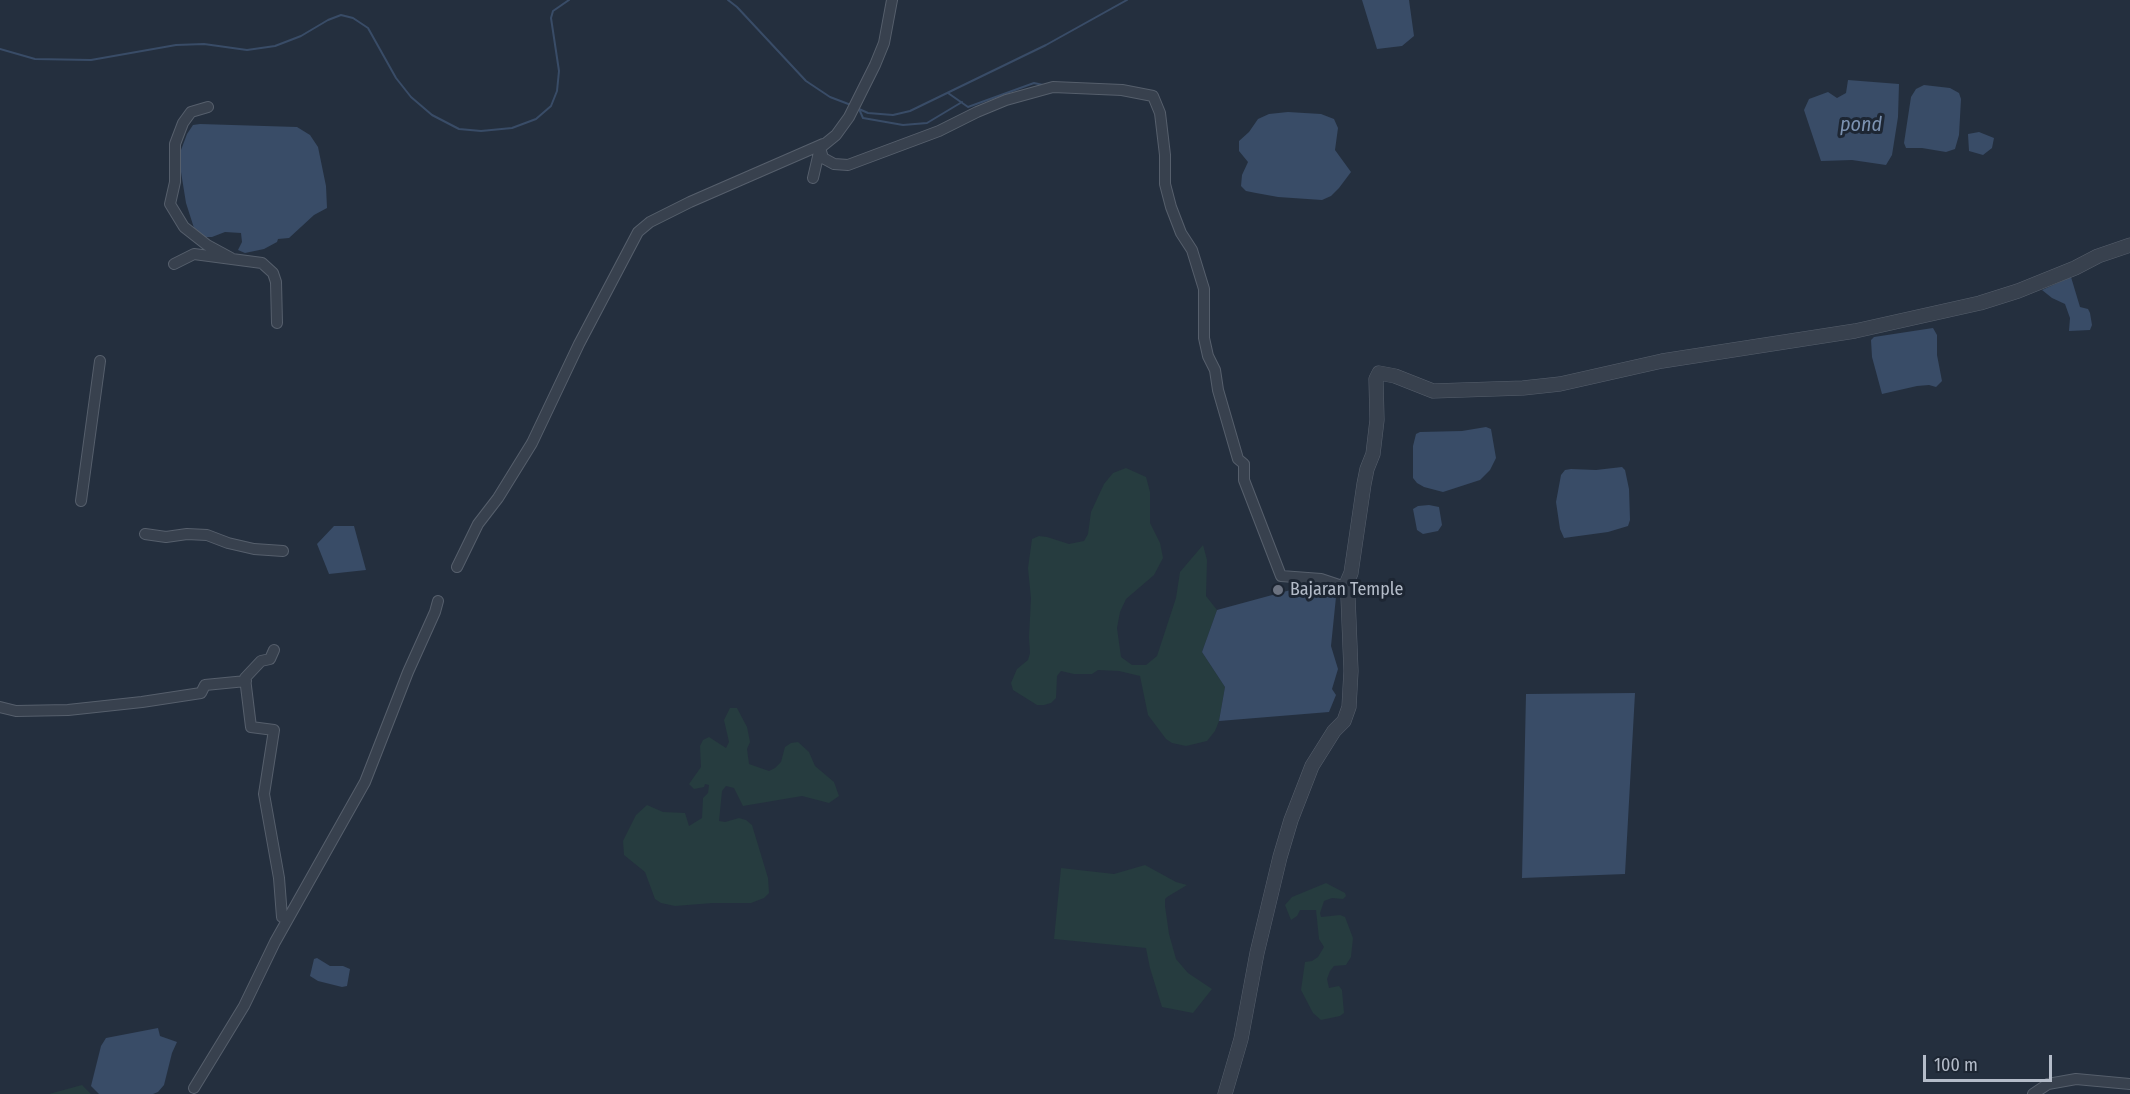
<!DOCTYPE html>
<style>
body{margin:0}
#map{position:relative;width:2130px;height:1094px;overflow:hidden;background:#242f3e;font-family:"Fira Sans Condensed",sans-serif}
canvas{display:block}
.scale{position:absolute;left:1923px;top:1055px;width:129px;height:27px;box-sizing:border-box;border:3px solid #b4bcc9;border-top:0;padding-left:8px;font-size:18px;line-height:21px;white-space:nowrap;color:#b4bcc9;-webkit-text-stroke:4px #1d2633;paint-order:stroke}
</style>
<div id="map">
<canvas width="2130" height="1094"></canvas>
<div class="scale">100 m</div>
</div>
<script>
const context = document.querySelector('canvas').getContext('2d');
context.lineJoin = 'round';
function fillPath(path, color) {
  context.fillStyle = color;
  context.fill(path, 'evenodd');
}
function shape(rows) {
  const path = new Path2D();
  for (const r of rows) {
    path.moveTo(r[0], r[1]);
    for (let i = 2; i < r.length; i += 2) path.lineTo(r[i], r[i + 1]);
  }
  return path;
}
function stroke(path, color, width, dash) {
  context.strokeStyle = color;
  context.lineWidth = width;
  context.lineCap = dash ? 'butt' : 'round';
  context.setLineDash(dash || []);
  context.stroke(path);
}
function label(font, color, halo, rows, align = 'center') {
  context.font = font + ' "Fira Sans Condensed",sans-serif';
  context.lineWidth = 6;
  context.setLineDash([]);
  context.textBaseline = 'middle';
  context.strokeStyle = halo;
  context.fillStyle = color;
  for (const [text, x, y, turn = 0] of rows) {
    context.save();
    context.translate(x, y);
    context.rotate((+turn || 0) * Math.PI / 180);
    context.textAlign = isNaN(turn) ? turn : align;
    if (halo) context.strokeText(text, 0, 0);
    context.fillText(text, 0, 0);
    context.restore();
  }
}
fillPath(shape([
 [1126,468,1146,477,1150,492,1150,523,1160,543,1163,558,1154,575,1126,599,1120,612,1117,628,1121,657,1132,665,1146,665,1157,656,1176,598,1180,572,1203,545,1207,560,1206,596,1217,610,1202,652,1225,687,1219,721,1215,731,1207,741,1186,746,1172,743,1166,739,1148,715,1140,676,1119,671,1098,670,1092,674,1074,674,1061,671,1057,676,1056,698,1051,703,1044,705,1037,705,1013,690,1011,683,1017,669,1028,660,1030,653,1029,637,1031,598,1028,568,1032,539,1039,536,1047,537,1069,544,1084,541,1088,534,1091,512,1104,484,1113,473],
 [730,708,737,708,747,727,750,742,747,749,749,764,769,771,775,768,781,762,785,747,791,743,798,742,809,752,815,766,834,782,839,796,829,803,802,796,743,806,734,788,726,786,722,791,719,821,725,822,739,818,746,820,752,825,768,878,769,893,764,898,751,903,713,903,675,906,661,903,655,899,645,872,624,855,623,841,636,815,647,805,663,812,685,813,689,826,702,818,703,798,708,793,709,785,705,784,704,787,694,789,689,784,701,767,700,746,703,740,709,737,726,748,729,742,724,720],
 [1145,865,1176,882,1187,885,1167,897,1165,899,1165,906,1169,934,1176,959,1188,973,1212,989,1193,1013,1162,1007,1150,968,1146,948,1054,939,1061,868,1114,874],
 [1326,883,1345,893,1346,896,1343,899,1332,898,1324,901,1320,913,1321,917,1340,915,1345,917,1353,938,1351,957,1346,965,1334,966,1330,971,1327,979,1329,988,1339,986,1342,990,1344,1013,1340,1016,1321,1020,1313,1013,1301,990,1305,962,1312,961,1318,957,1324,947,1319,939,1316,910,1300,910,1297,916,1291,920,1285,905,1292,897],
 [82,1085,91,1094,49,1094]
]), '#263c3f');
fillPath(shape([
 [1362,0,1409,0,1414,36,1402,46,1377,49],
 [1848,80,1899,84,1898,117,1892,155,1886,165,1852,160,1821,161,1804,110,1809,99,1828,92,1837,98,1846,93],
 [1924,85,1950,88,1959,93,1961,99,1959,135,1955,149,1946,152,1922,148,1906,148,1904,143,1911,97,1916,89],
 [1288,112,1321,114,1334,119,1338,128,1335,150,1351,172,1339,188,1331,196,1322,200,1278,197,1256,193,1246,191,1241,186,1242,175,1248,162,1239,151,1239,141,1249,132,1258,119,1269,114],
 [200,124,297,127,310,135,318,147,326,186,327,208,314,215,289,238,278,239,277,242,264,249,245,253,238,250,242,242,241,233,225,232,212,237,205,237,194,228,186,203,181,172,181,150,187,134,193,125],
 [1979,132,1994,138,1992,148,1983,155,1969,151,1968,134],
 [2071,277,2080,307,2088,309,2090,313,2092,325,2090,330,2069,331,2070,318,2065,304,2052,298,2042,290],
 [1933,328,1937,335,1937,355,1942,381,1936,387,1929,385,1917,386,1882,394,1872,357,1871,340,1874,337],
 [1486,427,1491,429,1496,458,1490,470,1480,480,1443,492,1424,487,1417,483,1413,478,1413,446,1416,434,1420,432,1462,431],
 [1622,467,1625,470,1629,489,1630,520,1628,526,1608,532,1564,538,1560,529,1556,502,1561,475,1565,470,1571,469,1596,470],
 [1429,505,1439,507,1442,525,1438,531,1423,534,1417,530,1413,509,1418,506],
 [334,526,354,526,366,570,329,574,317,544],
 [1309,585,1336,597,1331,646,1338,669,1332,689,1336,695,1329,712,1219,721,1225,687,1202,652,1217,610],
 [1635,693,1625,874,1522,878,1526,694],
 [317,958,330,966,343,966,350,969,347,986,342,987,318,981,310,976,314,959],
 [158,1028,160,1036,177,1042,172,1053,164,1085,158,1092,153,1094,99,1094,91,1086,101,1046,106,1038]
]), '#394c67');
stroke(shape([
 [728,0,737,7,806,81,830,97,851,105],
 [0,49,35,59,91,60,176,45,204,44,247,50,275,46,301,36,328,20,341,15,353,18,368,28,396,78,411,97,432,115,459,129,481,131,512,128,536,119,551,106,557,91,559,71,551,18,553,11,569,0],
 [948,93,968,107,1034,83,1043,85],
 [859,109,868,113,893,115,910,111,1046,45,1127,0],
 [859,109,863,118,903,125,927,123,962,102]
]), '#394c67', 2);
const minor = shape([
 [208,107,191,112,183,123,175,144,175,182,170,204,184,227,207,245,231,258],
 [820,148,823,158,834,164,848,165,939,131,977,112,1006,100,1053,87,1122,90,1153,96,1160,113,1165,155,1165,184,1171,207,1181,233,1192,250,1204,289,1204,338,1208,356,1215,370,1218,390,1238,459,1244,464,1244,480,1281,576,1321,579,1345,587],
 [813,178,820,148,836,135,849,117,875,65,884,43,892,0],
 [174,264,194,254,262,263,273,273,276,282,277,323],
 [81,501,100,361],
 [145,534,166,537,187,534,207,535,228,543,254,549,283,551],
 [457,567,478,524,498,498,532,443,579,344,638,232,650,222,690,202,823,144],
 [274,650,270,659,261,661,245,678,251,727,274,730,264,794,279,878,282,917],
 [0,707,16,711,68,710,142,702,201,693,205,685,246,681],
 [194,1088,244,1006,275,942,365,782,408,672,435,612,438,601],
 [2033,1094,2048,1084,2076,1079,2130,1084]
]);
const tertiary = shape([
 [1225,1094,1241,1039,1257,953,1280,857,1291,820,1312,766,1334,731,1344,721,1349,707,1351,671,1348,597,1345,587,1351,573,1364,484,1367,469,1373,454,1377,420,1376,379,1379,373,1395,376,1433,391,1523,388,1560,384,1662,361,1855,331,1980,303,2018,291,2075,268,2098,256,2130,245]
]);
stroke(minor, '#565f6c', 12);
stroke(tertiary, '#565f6c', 15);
stroke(minor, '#38414e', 10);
stroke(tertiary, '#38414e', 14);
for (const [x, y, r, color] of [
 [1278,590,6,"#6b7280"]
]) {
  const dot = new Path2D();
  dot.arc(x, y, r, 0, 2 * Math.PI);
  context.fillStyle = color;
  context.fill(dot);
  stroke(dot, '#1d2633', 2);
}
label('18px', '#b4bcc9', '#1d2633', [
 ["Bajaran Temple",1290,590]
], 'left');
label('italic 20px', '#7c92b1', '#1d2633', [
 ["pond",1861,125]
]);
</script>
